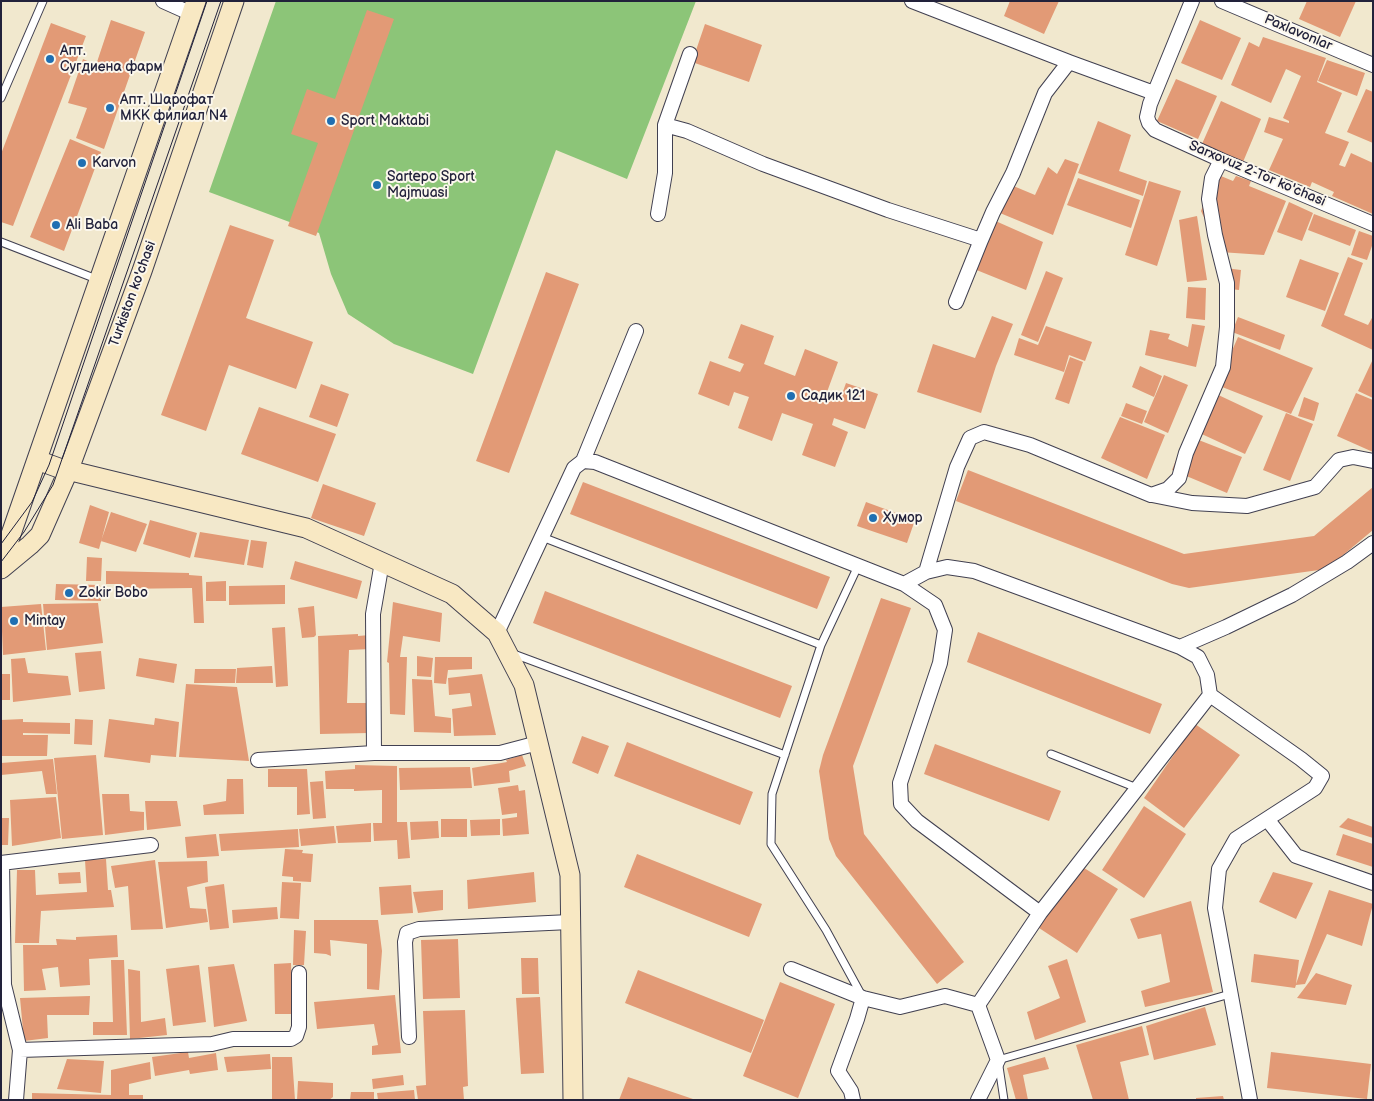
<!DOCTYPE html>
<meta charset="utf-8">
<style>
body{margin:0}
#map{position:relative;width:1374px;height:1101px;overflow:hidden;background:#f1e8ce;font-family:"Balsamiq Sans",sans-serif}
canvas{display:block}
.frame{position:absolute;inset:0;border:2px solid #22223b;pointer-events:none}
</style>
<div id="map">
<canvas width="1374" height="1101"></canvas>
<div class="frame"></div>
</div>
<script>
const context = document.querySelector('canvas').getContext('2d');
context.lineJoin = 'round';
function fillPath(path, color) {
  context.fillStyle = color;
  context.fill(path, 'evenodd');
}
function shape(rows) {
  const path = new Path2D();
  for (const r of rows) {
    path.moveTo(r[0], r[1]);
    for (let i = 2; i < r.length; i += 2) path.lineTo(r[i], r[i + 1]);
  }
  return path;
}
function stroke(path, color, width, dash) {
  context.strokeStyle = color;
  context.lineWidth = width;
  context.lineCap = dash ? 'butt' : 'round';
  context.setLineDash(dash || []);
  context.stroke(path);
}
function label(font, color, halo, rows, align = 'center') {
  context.font = font + ' "Balsamiq Sans",sans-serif';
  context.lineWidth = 4;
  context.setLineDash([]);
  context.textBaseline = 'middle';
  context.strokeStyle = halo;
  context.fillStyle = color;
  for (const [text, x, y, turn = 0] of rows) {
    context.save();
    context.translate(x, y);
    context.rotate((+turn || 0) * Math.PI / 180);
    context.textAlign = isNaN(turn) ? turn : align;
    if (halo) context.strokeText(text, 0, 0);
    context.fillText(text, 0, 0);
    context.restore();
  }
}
fillPath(shape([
 [276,1,696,1,627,179,556,150,473,374,394,344,348,314,331,274,319,233,209,192]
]), '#8cc578');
fillPath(shape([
 [1010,1,1059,1,1044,34,1004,16],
 [1307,1,1356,1,1340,37,1299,19],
 [367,10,394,19,316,236,288,226,318,143,291,134,307,89,335,99],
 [111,20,145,32,104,149,76,138,87,108,68,103,83,59,96,65],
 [1200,20,1241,38,1222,80,1181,63],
 [51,23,86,36,13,226,1,222,1,154],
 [705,24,762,45,749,82,692,62],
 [1263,37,1326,58,1317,82,1342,93,1325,133,1349,142,1339,165,1345,167,1351,153,1373,163,1373,214,1332,196,1334,192,1312,182,1310,187,1269,170,1283,139,1264,132,1269,117,1289,123,1289,121,1283,118,1301,76,1286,69,1271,103,1231,85,1249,42,1259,47],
 [1327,60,1365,73,1357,96,1318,81],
 [1176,79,1217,96,1198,139,1157,121],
 [1366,89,1373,92,1373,143,1347,132],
 [1221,101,1261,119,1243,162,1202,144],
 [1098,121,1131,135,1119,171,1147,181,1143,196,1078,173],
 [70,139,101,152,64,251,30,237],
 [1065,159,1079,164,1053,235,1000,213,1011,185,1035,195,1048,167,1057,174],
 [1216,174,1233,181,1236,176,1251,181,1249,186,1286,201,1264,255,1220,252,1201,211],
 [1078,178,1140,200,1131,228,1067,205],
 [1149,181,1181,191,1157,266,1125,255],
 [1289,202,1313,213,1302,241,1277,232],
 [1314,214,1356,230,1350,246,1308,230],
 [1197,216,1207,280,1187,282,1179,220],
 [991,219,1043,242,1026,290,974,269],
 [230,225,274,240,246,318,313,342,296,389,229,365,206,431,161,415],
 [1359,231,1373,236,1373,243,1367,260,1351,255],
 [1348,257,1363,263,1344,315,1368,325,1373,316,1373,350,1321,326],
 [1300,259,1339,273,1325,311,1286,297],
 [1225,268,1241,270,1239,290,1222,288],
 [1046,271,1063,278,1038,342,1021,335],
 [546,272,579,284,509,473,476,461],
 [1188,287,1206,288,1205,320,1186,318],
 [992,316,1013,324,996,366,981,413,917,392,933,344,975,358],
 [1238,317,1285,335,1280,350,1232,332],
 [741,324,774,336,764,364,795,376,805,349,838,362,827,392,841,397,846,383,878,394,865,429,834,418,832,425,848,432,835,467,802,455,813,424,782,413,772,441,738,428,749,397,734,392,729,406,698,394,710,361,740,372,744,364,728,358],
 [1192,324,1205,326,1196,367,1145,355,1150,330,1170,334,1168,339,1188,347],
 [1046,326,1092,342,1085,361,1069,355,1064,372,1014,355,1019,338,1038,345],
 [1238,337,1313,368,1291,414,1217,385],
 [1070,357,1083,362,1069,404,1055,399],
 [1373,359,1373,398,1358,391],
 [1140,366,1162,376,1154,397,1132,387],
 [1164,375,1188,385,1168,433,1144,422],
 [321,384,349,394,337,427,309,417],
 [1212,392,1263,416,1245,454,1193,430],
 [1356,393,1373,400,1373,452,1337,436],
 [1304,397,1319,403,1314,421,1298,416],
 [1126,403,1147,411,1142,424,1121,416],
 [259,407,336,434,318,482,241,454],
 [1286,413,1313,424,1290,481,1263,470],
 [1120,417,1165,435,1147,479,1101,458],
 [1186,435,1242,457,1227,493,1172,470],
 [968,470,1184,554,1314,536,1373,487,1373,530,1336,561,1319,570,1189,588,1172,584,956,501],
 [583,482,830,577,817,609,570,514],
 [323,484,376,503,364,536,311,518],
 [866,502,915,520,907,543,857,526],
 [90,505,109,512,99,549,79,543],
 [111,512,147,524,136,552,101,541],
 [150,520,197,533,190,558,143,544],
 [200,532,249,540,244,565,194,557],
 [251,540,267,542,263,568,247,565],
 [87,557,102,558,101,581,86,581],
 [295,561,362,581,357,599,290,579],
 [106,571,189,573,189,575,202,576,204,623,194,623,192,588,119,589,119,584,106,584],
 [226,581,226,601,206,601,206,582],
 [56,584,100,585,101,601,55,600],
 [285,585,285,604,229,605,229,586],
 [545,591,792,686,780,718,533,623],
 [881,598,911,608,853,766,864,834,964,962,937,984,836,856,829,839,819,771,823,755],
 [393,602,442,613,440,642,403,636,400,657,407,657,405,715,390,714,389,663,387,662],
 [98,603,103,643,47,650,43,604],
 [41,604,46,650,3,655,1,607],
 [314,606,316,635,314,637,302,638,298,608],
 [285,627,288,686,276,687,272,628],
 [978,632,1162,704,1150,734,967,662],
 [358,634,358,636,370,635,370,649,349,650,347,703,370,703,369,733,320,734,318,636],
 [101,651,105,689,79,692,75,653],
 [417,656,433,658,431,677,417,676],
 [435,657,472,657,472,669,448,670,446,684,434,683],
 [25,658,28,673,68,676,71,695,13,702,11,659],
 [139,658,177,664,174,683,136,676],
 [272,666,273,683,236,683,237,668],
 [195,669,236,669,235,683,194,683],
 [1,674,10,674,10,700,1,700],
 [482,674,496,735,454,736,452,709,472,706,470,693,449,695,448,678],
 [412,679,432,680,435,716,451,718,451,733,414,732],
 [186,684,237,687,249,761,179,757],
 [155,718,179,722,176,757,151,755,150,763,104,757,109,719,154,725],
 [23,719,23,722,70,723,70,734,23,733,23,735,48,735,47,756,1,756,1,720],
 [75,719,93,720,92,745,74,744],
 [1195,724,1240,755,1184,828,1144,798],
 [582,736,609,746,598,774,572,763],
 [627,742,753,792,740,825,614,776],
 [935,744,1061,791,1049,821,924,774],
 [96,755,103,835,62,839,54,758],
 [522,755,526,766,509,771,510,782,474,786,472,768,507,762,506,760],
 [53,759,57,794,46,794,42,771,1,775,1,763],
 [355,765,397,766,397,822,407,822,410,858,398,859,397,840,374,841,373,823,382,823,382,790,354,791,354,789,326,789,325,771,355,769],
 [470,767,472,788,400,790,399,768],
 [268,769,307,769,310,814,297,815,297,787,268,787],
 [227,779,243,779,244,814,204,815,203,805,226,801],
 [323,781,326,818,313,819,310,782],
 [518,785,519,791,525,790,529,834,503,836,502,819,517,817,517,813,502,815,498,788],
 [102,794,129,794,130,811,144,812,144,830,105,835],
 [56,797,61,838,12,846,10,800],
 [145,801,177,801,181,826,147,830],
 [1144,806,1186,834,1144,898,1102,870],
 [1,818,9,818,8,845,1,845],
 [1348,818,1373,827,1373,838,1339,827],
 [441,819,467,819,467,837,441,837],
 [500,819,500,835,471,836,470,820],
 [438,821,439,838,411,840,410,822],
 [371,823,371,842,338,843,336,826],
 [334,826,336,843,301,846,299,829],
 [298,829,299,847,221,851,219,834],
 [216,834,219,856,187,858,185,837],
 [1343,834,1373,844,1373,867,1336,855],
 [285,849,303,850,302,853,313,854,311,882,293,881,293,877,282,876],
 [637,854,762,904,749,937,624,887],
 [106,859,108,890,111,890,114,907,41,911,39,943,15,943,17,870,35,870,36,895,87,892,85,860],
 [155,860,163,929,131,930,128,886,115,888,111,866],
 [207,861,208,882,187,887,190,908,206,909,208,922,166,928,158,862],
 [1076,863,1118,889,1077,953,1036,926],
 [80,872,81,883,59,884,58,873],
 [534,872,536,902,468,909,467,880],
 [1273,872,1313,883,1296,919,1259,902],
 [282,882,301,883,299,919,280,918],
 [224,884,229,928,210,930,205,887],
 [411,885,413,913,381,915,379,887],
 [443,890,443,910,418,913,413,892],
 [1329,890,1373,904,1362,946,1327,934,1305,984,1296,985,1295,988,1251,982,1254,954,1299,960,1296,984],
 [1191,901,1213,992,1145,1007,1141,991,1170,982,1161,934,1138,939,1130,919],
 [277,907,278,919,233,923,232,910],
 [314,920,378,920,382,951,379,990,367,989,367,944,330,940,331,956,326,954,314,953],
 [294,930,306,931,304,965,293,965],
 [117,935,118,957,89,959,90,985,60,987,58,967,42,969,46,990,24,991,23,945,57,945,56,939,76,940,76,937],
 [458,939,460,998,423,999,421,940],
 [521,958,538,958,539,994,522,994],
 [1067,959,1086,1022,1035,1040,1027,1012,1060,998,1048,966],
 [111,960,124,960,127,1035,93,1035,93,1022,113,1022],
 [291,963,292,1014,275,1014,274,964],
 [234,964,247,1021,214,1027,208,967],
 [199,965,206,1022,173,1026,166,969],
 [128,969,140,971,141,1022,165,1018,167,1035,130,1039],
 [638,970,764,1020,751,1053,625,1003],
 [1316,973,1352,985,1346,1005,1297,998],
 [780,982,835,1004,798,1098,743,1076],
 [395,995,401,1053,372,1055,372,1046,378,1045,374,1024,317,1029,314,1002],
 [90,996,89,1015,47,1015,48,1038,24,1041,20,998],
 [540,997,544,1073,521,1074,516,998],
 [1205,1007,1216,1045,1154,1060,1146,1026],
 [465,1010,468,1086,463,1087,464,1100,418,1100,416,1086,426,1085,423,1011],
 [1142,1026,1149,1055,1120,1062,1129,1100,1093,1100,1076,1045],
 [188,1052,189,1058,216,1053,218,1070,190,1074,189,1070,155,1076,152,1057],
 [1271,1052,1371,1064,1367,1099,1267,1088],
 [270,1054,271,1069,227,1072,224,1057],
 [272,1057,292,1057,295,1100,272,1100],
 [1045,1057,1049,1069,1023,1075,1028,1100,1016,1100,1007,1068],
 [67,1059,104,1061,101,1093,57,1089],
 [150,1062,151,1079,129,1084,129,1095,143,1095,143,1100,32,1100,32,1093,111,1095,111,1070],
 [403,1075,404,1085,373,1089,372,1079],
 [628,1077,693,1099,692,1100,619,1100],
 [298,1081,333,1083,333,1097,329,1100,297,1100],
 [414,1090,415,1100,378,1100,377,1093],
 [351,1092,374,1092,374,1100,350,1100],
 [1223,1096,1224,1100,1196,1100,1196,1098]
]), '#e29a76');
const lane = shape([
 [1,98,43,1],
 [1,242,99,280],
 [542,537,821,645],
 [858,566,821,645,772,794,771,844,826,930,862,996],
 [511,653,785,755],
 [1051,754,1137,788],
 [1004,1100,998,1060,1230,994]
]);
const street = shape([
 [163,1,192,14],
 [912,1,1069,62],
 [1192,1,1150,104,1147,117,1149,123,1155,130,1221,160,1373,224],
 [1222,1,1373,65],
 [690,54,665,125,687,131,763,164,888,210,981,240,993,212,1013,173,1045,93,1069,62,1154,93],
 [658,214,665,173,665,125],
 [956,302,981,240],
 [583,461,636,331],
 [1152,495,1192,503,1247,506,1315,487,1339,460,1353,457,1373,461],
 [926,572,957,467,970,438,984,432,1030,445,1151,495,1168,489,1179,478,1186,453,1223,367,1227,327,1227,283,1215,235,1209,199,1212,178,1221,160],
 [904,584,935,605,945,630,940,663,900,783,901,804,917,821,1040,913],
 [497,633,574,468,583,461,595,462,904,584,926,572,947,567,974,571,1148,635,1180,647,1198,657,1207,675,1210,695,1301,759,1322,776,1315,788,1236,839,1219,869,1215,908,1250,1100],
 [1180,647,1226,627,1292,595,1347,562,1373,543],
 [374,753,373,614,382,562],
 [258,760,374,753,500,753,538,743],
 [1267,819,1296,856,1373,883],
 [1,863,151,845],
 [2,863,4,985,20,1050],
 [791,969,863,998,857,1019,838,1071,851,1091,853,1100],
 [863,998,900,1007,945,996,978,1005],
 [409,1037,405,942,407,933,419,929,570,922],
 [16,1100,20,1050,212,1044,233,1039,291,1039,296,1036,299,1027,299,973],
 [978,1100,998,1060,978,1005,1040,913,1210,695]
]);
const secondary = shape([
 [37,460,59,468,306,528,452,594,497,633,524,685,570,875,573,1100],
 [1,563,196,1],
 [1,569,30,545,40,535,69,469,142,271,234,1]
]);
stroke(lane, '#414051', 9);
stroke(street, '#414051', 16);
stroke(secondary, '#414051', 21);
stroke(lane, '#fff', 7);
stroke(street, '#fff', 14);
stroke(secondary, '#f8e8c3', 19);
stroke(shape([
 [1,544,32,502,49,465,207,1],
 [1,562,24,532,53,485,221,1]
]), '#22223b', 1);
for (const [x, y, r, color] of [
 [50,59,5,"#1f6fb2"],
 [110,108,5,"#1f6fb2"],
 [331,121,5,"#1f6fb2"],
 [82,163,5,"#1f6fb2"],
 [377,185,5,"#1f6fb2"],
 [56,225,5,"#1f6fb2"],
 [791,396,5,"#1f6fb2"],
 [873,518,5,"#1f6fb2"],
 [69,593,5,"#1f6fb2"],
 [14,621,5,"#1f6fb2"]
]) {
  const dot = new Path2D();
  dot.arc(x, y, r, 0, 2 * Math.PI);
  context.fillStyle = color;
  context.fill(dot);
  stroke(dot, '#fbf7ec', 2);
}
label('14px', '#22223b', '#fbf7ec', [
 ["Paxlavonlar",1298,33,23],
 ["Sarxovuz 2-Tor ko'chasi",1257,174,23],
 ["Turkiston ko'chasi",133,294,-70]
]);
label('14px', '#22223b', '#fbf7ec', [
 ["Апт.",60,51],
 ["Сугдиена фарм",60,67],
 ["Апт. Шарофат",120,100],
 ["МКК филиал N4",120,116],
 ["Sport Maktabi",341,121],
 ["Karvon",92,163],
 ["Sartepo Sport",387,177],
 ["Majmuasi",387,193],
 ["Ali Baba",66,225],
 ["Садик 121",801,396],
 ["Хумор",883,518],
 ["Zokir Bobo",79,593],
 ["Mintay",24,621]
], 'left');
</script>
